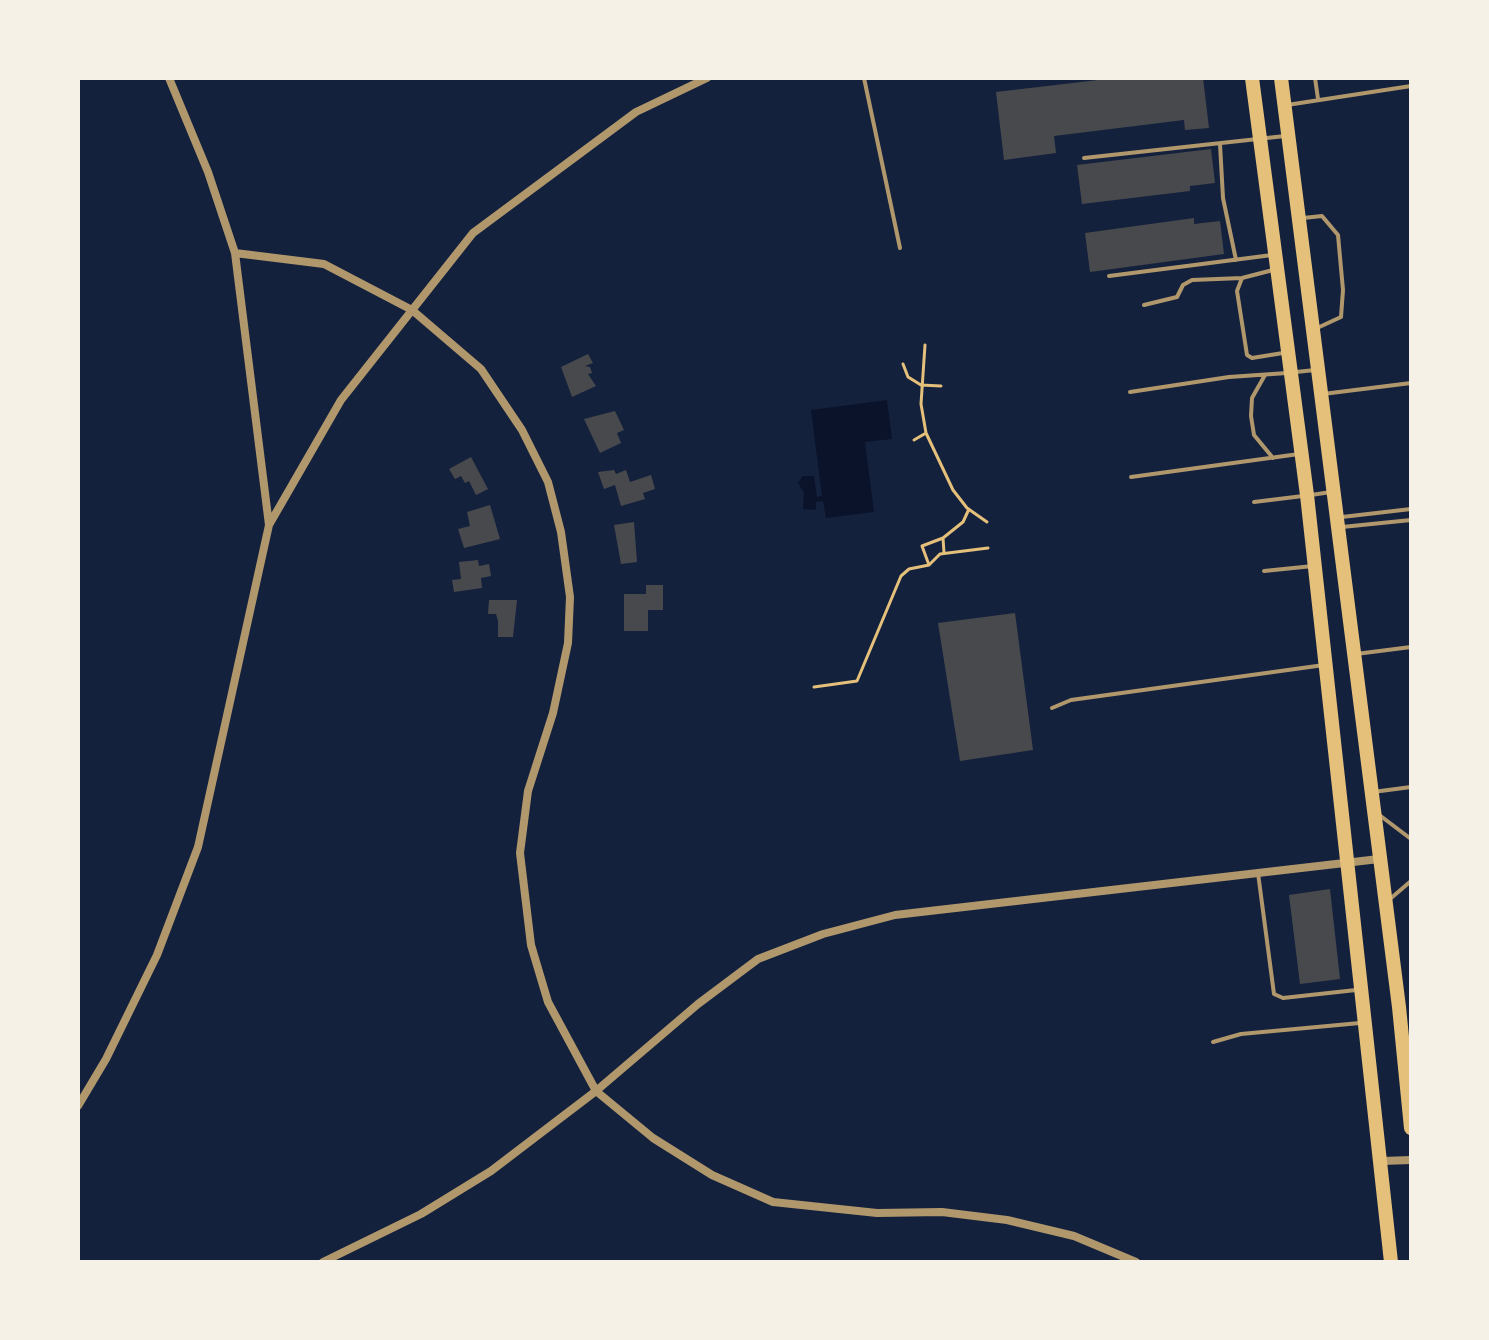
<!DOCTYPE html>
<style>
body{margin:0}
#map{position:relative;width:1489px;height:1340px;overflow:hidden;background:#14213d;font-family:"Alegreya Sans",sans-serif}
canvas{display:block}
.frame{position:absolute;inset:0;border:80px solid #f6f1e7;pointer-events:none}
</style>
<div id="map">
<canvas width="1489" height="1340"></canvas>
<div class="frame"></div>
</div>
<script>
const context = document.querySelector('canvas').getContext('2d');
context.lineJoin = 'round';
function fillPath(path, color) {
  context.fillStyle = color;
  context.fill(path, 'evenodd');
}
function shape(rows) {
  const path = new Path2D();
  for (const r of rows) {
    path.moveTo(r[0], r[1]);
    for (let i = 2; i < r.length; i += 2) path.lineTo(r[i], r[i + 1]);
  }
  return path;
}
function stroke(path, color, width, dash) {
  context.strokeStyle = color;
  context.lineWidth = width;
  context.lineCap = dash ? 'butt' : 'round';
  context.setLineDash(dash || []);
  context.stroke(path);
}
fillPath(shape([
 [887,400,892,439,865,442,874,512,826,518,823,501,816,502,816,510,803,509,804,493,798,483,803,476,814,476,817,497,822,496,811,410]
]), '#0b132b');
fillPath(shape([
 [1115,78,1203,78,1209,128,1185,130,1184,120,1054,136,1056,153,1004,160,996,92],
 [1211,149,1215,183,1190,186,1190,191,1082,204,1077,165],
 [1194,218,1194,224,1220,221,1224,254,1090,272,1085,233],
 [588,354,593,363,585,366,590,367,592,373,588,374,596,386,572,397,561,367],
 [615,411,624,430,617,433,621,443,600,453,584,419],
 [471,457,488,489,476,495,469,481,465,483,461,476,455,479,449,469],
 [614,470,616,474,626,470,630,482,651,475,655,489,643,493,645,499,621,506,615,485,604,489,598,472],
 [490,505,500,539,464,548,458,529,470,526,467,512],
 [634,522,637,562,621,564,614,525],
 [478,560,479,566,489,564,491,576,481,578,482,588,454,592,452,580,461,579,459,562],
 [646,585,663,585,663,610,648,610,648,631,624,631,624,594,646,594],
 [489,600,517,600,513,637,498,637,498,621,496,614,488,614],
 [1015,613,1033,750,960,761,938,623],
 [1330,889,1340,979,1300,984,1289,895]
]), '#48494c');
stroke(shape([
 [925,345,921,404,926,433,953,490,967,508,987,522],
 [903,364,908,377,921,385,941,386],
 [914,440,926,433],
 [944,553,943,538,963,522,969,509],
 [929,565,922,546,943,538],
 [814,687,857,681,901,576,909,569,929,565,940,554,988,548]
]), '#e5c07b', 3);
stroke(shape([
 [864,78,900,248],
 [1315,78,1318,99],
 [1287,105,1411,86],
 [1220,144,1223,198,1236,260],
 [1084,158,1285,136],
 [1303,218,1322,216,1338,235,1343,290,1341,317,1315,329],
 [1109,276,1272,255],
 [1242,278,1237,291,1247,355,1252,358,1283,353],
 [1144,305,1177,297,1183,285,1192,280,1242,278,1273,270],
 [1296,372,1315,370],
 [1265,375,1252,398,1251,416,1254,435,1273,458],
 [1130,392,1229,377,1287,373],
 [1323,394,1411,383],
 [1131,477,1299,454],
 [1311,495,1331,492],
 [1254,502,1303,496],
 [1342,517,1411,509],
 [1342,527,1411,520],
 [1264,571,1313,566],
 [1356,654,1411,647],
 [1052,708,1071,700,1324,665],
 [1373,792,1411,787],
 [1378,814,1411,839],
 [1258,873,1274,994,1283,998,1356,990],
 [1390,899,1411,881],
 [1213,1042,1241,1034,1360,1023]
]), '#b1986c', 4);
stroke(shape([
 [235,253,324,264,412,310,481,369,522,430,548,482,561,532,570,597,568,643,553,713,528,791,520,853,531,945,548,1002,596,1091,653,1138,712,1175,773,1202,877,1213,942,1212,1007,1220,1074,1236,1136,1262],
 [269,525,341,400,473,233,636,112,707,78],
 [78,1106,106,1059,157,955,198,847,269,525,235,253,208,172,169,78],
 [1382,1161,1411,1160],
 [323,1262,421,1214,491,1171,596,1091,698,1004,758,959,823,934,895,915,1379,859]
]), '#b1986c', 8);
stroke(shape([
 [1252,78,1307,495,1391,1262],
 [1281,78,1399,1007,1411,1128]
]), '#e5c07b', 14);
</script>
